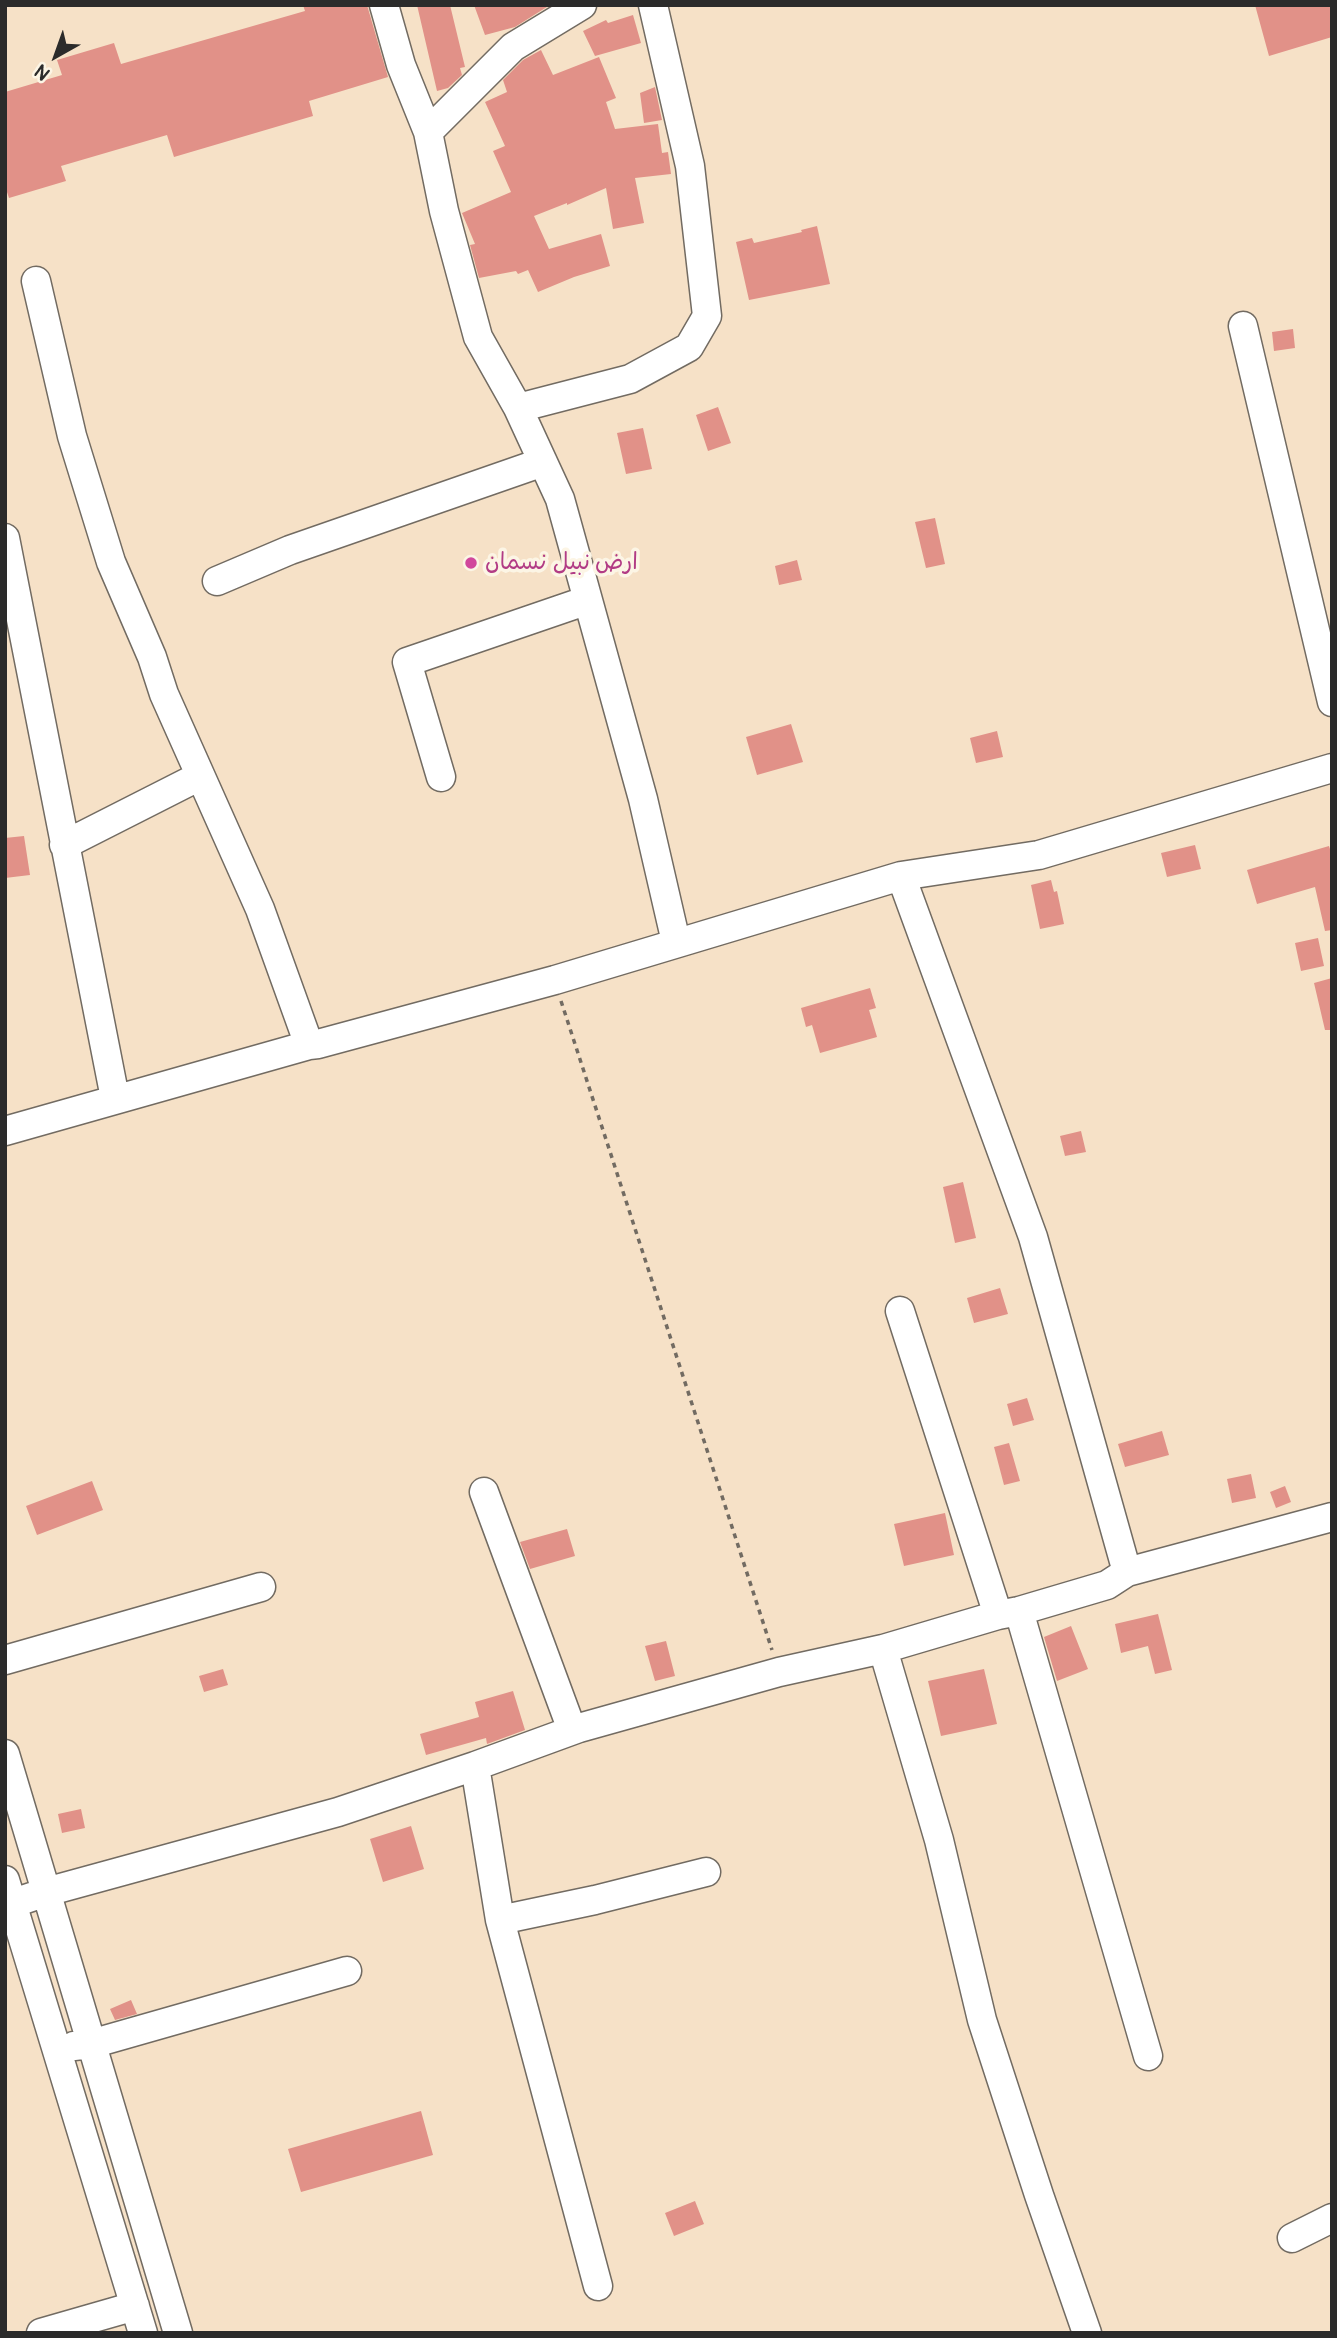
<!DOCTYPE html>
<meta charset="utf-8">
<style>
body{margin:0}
#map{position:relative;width:1337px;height:2338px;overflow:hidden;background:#f6e1c7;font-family:Pangolin,sans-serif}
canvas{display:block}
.frame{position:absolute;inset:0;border:7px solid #2b2b2b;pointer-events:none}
.north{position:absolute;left:21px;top:21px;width:70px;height:70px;-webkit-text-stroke:5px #fcf5e5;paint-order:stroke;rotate:220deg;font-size:19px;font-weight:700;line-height:28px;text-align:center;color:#2b2b2b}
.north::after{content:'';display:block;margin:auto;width:24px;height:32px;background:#2b2b2b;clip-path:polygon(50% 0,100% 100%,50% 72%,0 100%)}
</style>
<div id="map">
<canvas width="1337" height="2338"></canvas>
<div class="frame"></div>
<div class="north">N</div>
</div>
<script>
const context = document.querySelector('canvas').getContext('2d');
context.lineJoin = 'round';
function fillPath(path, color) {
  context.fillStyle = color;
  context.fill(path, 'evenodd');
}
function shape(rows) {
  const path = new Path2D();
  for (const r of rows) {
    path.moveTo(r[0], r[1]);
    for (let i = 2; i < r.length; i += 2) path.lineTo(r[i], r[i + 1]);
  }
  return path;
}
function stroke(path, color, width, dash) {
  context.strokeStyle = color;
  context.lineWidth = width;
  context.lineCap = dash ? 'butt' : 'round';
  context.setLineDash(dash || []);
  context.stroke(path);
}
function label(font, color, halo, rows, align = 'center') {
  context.font = font + ' Pangolin,"Playpen Sans Arabic",sans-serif';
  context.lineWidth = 7;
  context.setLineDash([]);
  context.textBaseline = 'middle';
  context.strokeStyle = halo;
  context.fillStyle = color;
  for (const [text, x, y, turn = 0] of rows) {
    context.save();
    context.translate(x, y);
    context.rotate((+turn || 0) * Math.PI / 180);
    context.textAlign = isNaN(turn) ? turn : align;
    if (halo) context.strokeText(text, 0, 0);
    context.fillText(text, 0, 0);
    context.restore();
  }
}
fillPath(shape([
 [303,5,367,5,388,77,309,101,313,116,174,157,167,135,61,166,66,181,9,198,5,186,5,92,62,75,57,60,114,43,121,64,305,11],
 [417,5,450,5,465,67,460,68,462,75,448,88,437,91],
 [474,5,550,5,515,27,485,35],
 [1255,5,1332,5,1332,37,1269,56],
 [633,15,641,43,595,56,583,31,606,20,608,23],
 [541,50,553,75,599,57,616,98,606,102,615,129,658,124,662,153,668,152,671,174,635,178,644,223,613,229,606,188,567,205,567,203,534,216,549,249,601,234,610,266,574,277,538,292,528,270,518,274,516,271,479,278,470,245,475,244,462,213,511,192,493,151,505,146,485,102,507,92,503,80,523,60],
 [655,87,662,120,644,123,640,93],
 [817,226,830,284,749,300,736,242,752,238,754,243,802,232,801,230],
 [1293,329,1295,348,1274,351,1272,332],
 [718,407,731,443,708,451,696,415],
 [643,428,652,469,626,474,617,433],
 [935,518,945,564,926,568,915,522],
 [797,560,802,580,779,585,775,566],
 [791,724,803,762,757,775,746,737],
 [997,731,1003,757,976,763,970,738],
 [24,836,30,875,5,878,5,838],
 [1195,845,1201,869,1167,877,1161,853],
 [1329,846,1332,855,1332,930,1325,931,1315,887,1257,904,1247,870],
 [1051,880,1054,892,1057,891,1064,924,1040,929,1031,885],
 [1318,938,1324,966,1301,971,1295,943],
 [1332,978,1332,1030,1325,1030,1314,983],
 [870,988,876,1008,869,1010,877,1037,820,1053,812,1025,806,1027,801,1008],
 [1081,1131,1086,1152,1065,1156,1060,1136],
 [963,1182,976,1238,955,1243,943,1187],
 [1000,1288,1008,1314,974,1323,967,1298],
 [1027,1398,1034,1420,1013,1426,1007,1404],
 [1162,1431,1169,1455,1125,1467,1118,1444],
 [1009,1443,1020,1481,1004,1485,994,1447],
 [1251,1474,1256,1498,1232,1503,1227,1479],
 [92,1481,103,1510,37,1535,26,1506],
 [1285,1486,1291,1502,1276,1508,1270,1492],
 [945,1513,954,1555,904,1566,894,1524],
 [567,1529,575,1556,530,1569,520,1542],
 [1158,1614,1172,1670,1155,1674,1148,1646,1121,1653,1115,1624],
 [1071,1626,1088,1669,1057,1681,1044,1637],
 [666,1641,675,1676,655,1681,645,1646],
 [223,1669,228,1685,204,1692,199,1676],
 [984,1669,997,1724,941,1736,928,1681],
 [513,1691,525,1730,487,1744,486,1738,426,1755,420,1734,479,1717,475,1702],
 [81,1809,85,1828,62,1833,58,1814],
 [411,1826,424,1869,383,1882,370,1839],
 [131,2000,137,2014,115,2020,110,2009],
 [421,2111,433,2155,301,2192,288,2149],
 [695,2201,704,2224,674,2236,665,2213]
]), '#e19188');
const minor = shape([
 [384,5,401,65,428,132,444,211,478,337,518,408,560,499,643,799,676,942],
 [428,132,513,47,582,5],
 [36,281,72,436,111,562,152,657,164,694,260,909,309,1045],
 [1243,326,1332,702],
 [518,408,630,379,689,347,707,316,690,166,653,5],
 [5,538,115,1098],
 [217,581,290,550,543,462],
 [441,777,407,662,588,600],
 [64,845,200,776],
 [901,876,1033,1237,1127,1572],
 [5,1131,309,1045,318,1044,555,980,901,876,1039,855,1332,768],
 [900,1311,998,1615],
 [484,1492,572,1730],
 [1019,1611,1148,2056],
 [883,1649,939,1840,982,2020,1039,2195,1087,2333],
 [5,1660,261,1587],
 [5,1754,178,2333],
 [475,1766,500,1920,598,2286],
 [5,1880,143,2333],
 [5,1906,46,1892,338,1812,475,1766,579,1728,779,1672,883,1649,998,1615,1019,1611,1107,1585,1127,1572,1332,1517],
 [500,1920,595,1900,706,1872],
 [74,2046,91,2044,347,1971],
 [1292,2238,1332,2218],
 [41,2333,135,2306]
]);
stroke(minor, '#726b62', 31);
stroke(shape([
 [561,1001,772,1650]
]), '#726b62', 3.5, [5, 5]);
stroke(minor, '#fff', 28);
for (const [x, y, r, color] of [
 [471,563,7,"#d1479c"]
]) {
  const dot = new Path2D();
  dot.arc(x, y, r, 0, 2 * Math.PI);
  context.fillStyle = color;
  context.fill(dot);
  stroke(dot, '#fcf5e5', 2.5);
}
label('23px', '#b23c85', '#fcf5e5', [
 ["ارض نبيل نسمان",485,563]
], 'left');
</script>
